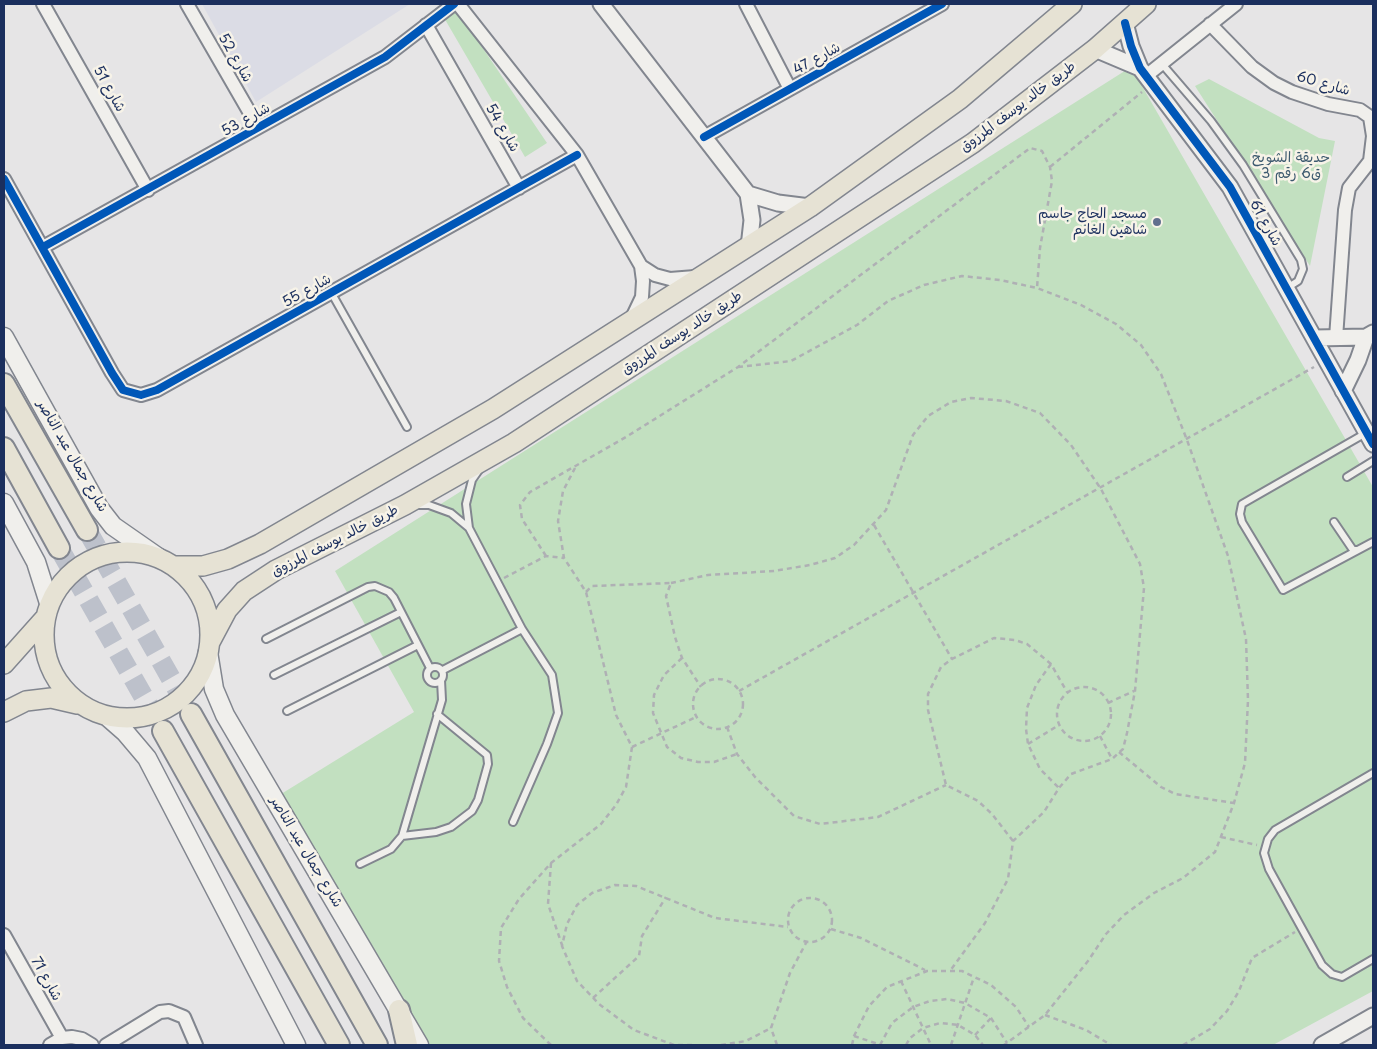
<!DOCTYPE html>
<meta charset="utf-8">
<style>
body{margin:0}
#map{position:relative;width:1377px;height:1049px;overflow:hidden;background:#e6e5e6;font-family:"Playpen Sans",sans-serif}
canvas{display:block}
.frame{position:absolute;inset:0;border:5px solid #1b2f5e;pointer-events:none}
</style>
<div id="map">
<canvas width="1377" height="1049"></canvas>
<div class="frame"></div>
</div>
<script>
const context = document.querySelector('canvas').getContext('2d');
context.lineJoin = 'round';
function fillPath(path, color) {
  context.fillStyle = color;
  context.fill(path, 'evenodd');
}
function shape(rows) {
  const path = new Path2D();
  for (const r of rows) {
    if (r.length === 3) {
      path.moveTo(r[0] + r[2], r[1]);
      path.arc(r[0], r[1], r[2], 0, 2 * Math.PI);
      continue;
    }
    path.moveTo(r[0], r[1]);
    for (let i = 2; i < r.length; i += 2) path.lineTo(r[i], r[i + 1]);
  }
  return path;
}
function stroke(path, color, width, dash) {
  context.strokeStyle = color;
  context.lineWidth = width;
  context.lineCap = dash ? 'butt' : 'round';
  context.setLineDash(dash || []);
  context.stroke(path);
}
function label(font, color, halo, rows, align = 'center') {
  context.font = font + ' "Playpen Sans","Playpen Sans Arabic",sans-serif';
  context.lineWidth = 5;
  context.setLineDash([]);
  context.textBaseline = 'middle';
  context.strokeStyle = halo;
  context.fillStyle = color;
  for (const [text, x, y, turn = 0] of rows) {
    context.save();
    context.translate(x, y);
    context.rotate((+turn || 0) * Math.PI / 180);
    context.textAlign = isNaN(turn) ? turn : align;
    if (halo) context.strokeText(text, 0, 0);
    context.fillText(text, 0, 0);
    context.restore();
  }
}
fillPath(shape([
 [202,4,410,4,256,102]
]), '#dbdce5');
fillPath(shape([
 [455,7,547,143,525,157,443,16],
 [1131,67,1373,487,1373,991,1273,1045,407,1045,273,799,414,712,335,571],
 [1209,79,1319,138,1335,141,1310,266,1195,86]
]), '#c2e0c0');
stroke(shape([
 [87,530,191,714],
 [59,548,163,731]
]), '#bdc1cb', 20, [20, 10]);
const service = shape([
 [1162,64,1211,121,1243,165,1301,260,1303,269,1298,281,1287,288],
 [331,292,407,427],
 [1347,477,1373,461],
 [417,505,429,505,451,513,469,528,522,629,552,675,558,713,547,744,513,822],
 [1334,522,1353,550,1358,550,1373,542],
 [469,528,466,504,472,480,479,470],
 [1358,550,1283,590,1242,522,1240,514,1242,504,1366,433],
 [266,639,368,587,375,586,389,592,394,598,430,668],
 [435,675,8],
 [443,670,522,629],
 [274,675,401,612],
 [287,711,418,645],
 [1373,773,1275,830,1268,839,1264,853,1269,869,1322,965,1332,974,1342,977,1373,959],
 [402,836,436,832,451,827,472,811,478,800,488,764,487,755,437,714],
 [360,864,391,849,402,836,442,700,441,680]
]);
const minor = shape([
 [43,4,148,190],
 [187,4,258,127],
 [458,4,577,155,641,266,643,281,642,297,632,318],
 [746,4,790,89],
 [1210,24,1252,67,1274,83,1292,92,1328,104,1360,110,1370,117,1373,136,1370,161,1349,188,1345,210,1336,338],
 [426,25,519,188],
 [1146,76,1236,4],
 [704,137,942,4],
 [4,179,112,373,123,390,141,395,157,390,577,155],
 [43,247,385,57,454,4],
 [641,266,655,275,670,279,695,277],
 [4,935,62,1038],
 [50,1045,62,1038,72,1037,82,1039,92,1045],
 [106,1045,160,1012,169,1011,184,1017,196,1045]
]);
const tertiary = shape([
 [601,4,748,194,752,220,749,247],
 [1125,23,1131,46,1140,68,1230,187,1373,444],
 [1095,49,1140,68],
 [748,194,778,203,810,207],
 [1315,338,1366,337,1373,333],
 [1343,391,1358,360,1366,337],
 [1322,1045,1373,1016]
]);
const secondary = shape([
 [4,337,99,508,113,526,159,558],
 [4,503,36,562,49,603],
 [208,652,214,689,225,715,419,1045],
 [109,718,125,732,147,758,296,1045]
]);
const primary = shape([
 [127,635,83],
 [175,566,203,566,228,559,260,544,493,409,810,207,960,99,1072,4],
 [210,642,227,610,244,591,276,570,405,505,514,443,973,143,1095,49,1146,4],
 [4,664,45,618],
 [4,712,26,701,51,698,77,704]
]);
const trunk = shape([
 [4,384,87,530],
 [4,448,59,548],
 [191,714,377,1045],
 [163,731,339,1045],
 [399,1010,407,1045]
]);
stroke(service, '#82868f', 10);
stroke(minor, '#82868f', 16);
stroke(tertiary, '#82868f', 19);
stroke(secondary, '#82868f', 21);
stroke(primary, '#82868f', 22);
stroke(trunk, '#82868f', 24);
stroke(shape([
 [1050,167,1142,92],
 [738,367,791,361,857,325,888,301,924,285,962,276,1000,280,1037,288,1081,305,1116,324,1141,345,1161,374,1187,440,1228,556,1246,639,1248,700,1245,763,1234,803,1215,852,1183,878,1154,893,1124,915,1106,934,1088,961,1045,1015,1004,1045],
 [874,525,952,659],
 [546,556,522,519,520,505,530,492,626,437,738,367,1030,148,1042,151,1050,167,1052,181,1040,248,1037,288],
 [504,578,546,556,564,558],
 [671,583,708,575,774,571,810,565,835,558,854,545,886,510,913,435,928,416,951,402,971,398,1006,401,1040,413,1071,445,1101,489,1140,564,1144,588,1135,691,1127,733,1123,749,1112,759,1071,774,1059,788,1044,812,1013,841,1008,879,985,923,950,971],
 [586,592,592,586,671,583,666,596,675,637,682,658,701,687],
 [682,658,664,675,654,695,653,713,667,747,681,758,698,762,714,762,737,754],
 [1051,664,1036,685,1027,708,1026,729,1028,744,1040,769,1059,788],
 [718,704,25],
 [1084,714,27],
 [739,691,1314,367],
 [1108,703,1134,691],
 [727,727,737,754,755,777,794,816,820,824,878,817,946,785],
 [1100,736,1112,759],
 [1028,744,1059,725],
 [632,747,696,717],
 [1119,752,1161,787,1175,794,1234,803],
 [1221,837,1257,845],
 [1013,841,992,814,978,801,946,785,928,710,928,694,941,667,952,659,994,638,1015,640,1027,644,1051,664,1067,692],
 [551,863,548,904,562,945],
 [810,920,22],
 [831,929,861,938,925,970],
 [901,981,931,1045],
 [593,998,639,956,642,936,666,897],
 [1045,1015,1086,1030,1111,1045],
 [975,1035,991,1018],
 [854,1036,881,1045],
 [551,1045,523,1018,507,987,499,961,501,928,519,899,551,863,601,824,616,805,626,787,632,747,616,715,586,592,564,558,558,521,563,491,575,468],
 [692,1045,674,1045,634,1030,599,1004,577,981,562,946,567,924,577,905,592,893,615,885,636,886,715,918,788,927],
 [721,1045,746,1041,771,1028],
 [777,1045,771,1028,790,973,806,943],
 [852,1045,854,1036,869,1006,887,987,927,971,962,971,991,985,1016,1007,1029,1027],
 [880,1045,892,1023,913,1007,930,1001,947,999,965,1003,991,1018,1007,1043],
 [906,1045,910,1038,923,1028,940,1023,958,1025,975,1035,983,1045],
 [951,1045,974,977],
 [1183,1045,1210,1029,1227,1011,1239,991,1252,958,1295,932]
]), '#afb0b4', 2.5, [5, 4]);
stroke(service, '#f0efec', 6);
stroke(minor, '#f0efec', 12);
stroke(tertiary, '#f0efec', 15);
stroke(secondary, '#f0efec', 18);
stroke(primary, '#e6e2d4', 19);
stroke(trunk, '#e6e2d4', 20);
stroke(shape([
 [1125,23,1131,46,1140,68,1230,187,1373,444],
 [704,137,942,4],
 [4,179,112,373,123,390,141,395,157,390,577,155],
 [43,247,385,57,454,4]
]), '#0057b8', 8);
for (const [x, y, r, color] of [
 [1157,222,5,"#626f8e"]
]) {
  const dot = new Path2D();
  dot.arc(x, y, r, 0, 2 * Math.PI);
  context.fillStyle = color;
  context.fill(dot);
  stroke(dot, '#f7f3e8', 2);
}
label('14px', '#1b2f5e', '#f7f3e8', [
 ["شارع 52",235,58,60],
 ["شارع 47",817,59,-29],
 ["شارع 60",1323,84,16],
 ["شارع 51",109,89,61],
 ["طريق خالد يوسف المرزوق",1018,107,-37],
 ["شارع 53",246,120,-29],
 ["شارع 54",502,128,60],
 ["شارع 61",1265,223,61],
 ["شارع 55",307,291,-29],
 ["طريق خالد يوسف المرزوق",682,333,-33],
 ["شارع جمال عبد الناصر",72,456,60],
 ["طريق خالد يوسف المرزوق",335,541,-27],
 ["شارع جمال عبد الناصر",306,852,59],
 ["شارع 71",46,979,61]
]);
label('14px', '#3d5a6f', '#f7f3e8', [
 ["حديقة الشويخ",1291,158],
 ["ق6 رقم 3",1291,174]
]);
label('14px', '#1b2f5e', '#f7f3e8', [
 ["مسجد الحاج جاسم",1147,214],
 ["شاهين الغانم",1147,230]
], 'right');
</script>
